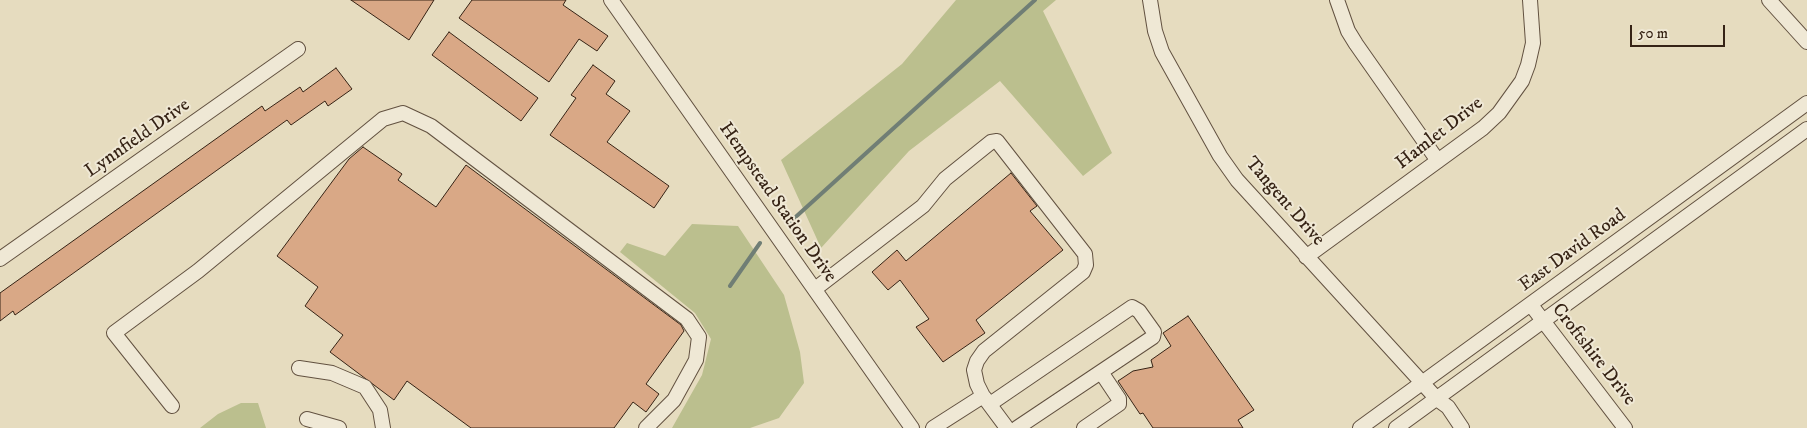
<!DOCTYPE html>
<style>
body{margin:0}
#map{position:relative;width:1807px;height:428px;overflow:hidden;background:#e6dcbf;font-family:"IM FELL DW Pica",serif}
canvas{display:block}
.scale{position:absolute;left:1630px;top:25px;width:95px;height:22px;box-sizing:border-box;border:2px solid #362315;border-top:0;padding-left:6px;font-size:15px;line-height:18px;white-space:nowrap;color:#362315;-webkit-text-stroke:4px #efe8d5;paint-order:stroke}
</style>
<div id="map">
<canvas width="1807" height="428"></canvas>
<div class="scale">50 m</div>
</div>
<script>
const context = document.querySelector('canvas').getContext('2d');
context.lineJoin = 'round';
function fillPath(path, color) {
  context.fillStyle = color;
  context.fill(path, 'evenodd');
}
function shape(rows) {
  const path = new Path2D();
  for (const r of rows) {
    path.moveTo(r[0], r[1]);
    for (let i = 2; i < r.length; i += 2) path.lineTo(r[i], r[i + 1]);
  }
  return path;
}
function stroke(path, color, width, dash) {
  context.strokeStyle = color;
  context.lineWidth = width;
  context.lineCap = dash ? 'butt' : 'round';
  context.setLineDash(dash || []);
  context.stroke(path);
}
function label(font, color, halo, rows, align = 'center') {
  context.font = font + ' "IM FELL DW Pica",serif';
  context.lineWidth = 4;
  context.setLineDash([]);
  context.textBaseline = 'middle';
  context.strokeStyle = halo;
  context.fillStyle = color;
  for (const [text, x, y, turn = 0] of rows) {
    context.save();
    context.translate(x, y);
    context.rotate((+turn || 0) * Math.PI / 180);
    context.textAlign = isNaN(turn) ? turn : align;
    if (halo) context.strokeText(text, 0, 0);
    context.fillText(text, 0, 0);
    context.restore();
  }
}
fillPath(shape([
 [956,0,1056,0,1043,11,1112,153,1083,176,1000,81,909,151,821,248,781,160,902,64],
 [692,224,738,226,784,295,800,352,804,383,779,418,750,428,672,428,702,375,711,339,695,313,620,252,627,243,665,256],
 [241,403,258,403,266,428,200,428,218,414]
]), '#bbbf8e');
stroke(shape([
 [789,223,1035,0],
 [730,286,760,243]
]), '#707e75', 4);
const building = shape([
 [351,0,434,0,409,40,351,0],
 [472,0,566,0,563,5,608,36,597,51,579,39,549,82,459,18,472,0],
 [449,32,538,98,521,121,432,55,449,32],
 [593,65,615,81,606,94,630,111,607,142,669,186,654,208,550,135,576,98,571,95,593,65],
 [336,68,352,89,328,106,325,101,291,125,287,120,15,315,13,311,0,321,0,293,262,106,265,111,300,87,303,92,336,68],
 [363,147,402,174,398,180,436,207,466,165,681,325,684,331,646,384,659,394,646,412,633,402,614,428,471,428,407,381,394,400,330,352,343,335,305,306,318,287,277,256,349,159,363,147],
 [1011,173,1037,206,1030,211,1063,250,976,320,985,333,943,362,916,327,929,319,900,280,888,290,872,272,897,250,906,261,1011,173],
 [1188,316,1254,410,1238,420,1243,428,1153,428,1143,413,1140,414,1118,381,1133,371,1153,367,1151,360,1171,346,1163,333,1188,316]
]);
fillPath(building, '#d9a886');
stroke(building, '#362315', 1);
const minor = shape([
 [611,0,912,428],
 [1150,0,1155,31,1162,52,1220,156,1237,180,1437,399,1448,407,1462,428],
 [1337,0,1348,31,1356,44,1438,161],
 [1769,0,1807,42],
 [1306,257,1483,128,1499,113,1522,81,1528,65,1533,43,1530,0],
 [0,259,298,49],
 [815,289,923,206,945,179,991,142,997,141,1085,254,1086,265,1083,272,984,351,977,361,974,370,977,384,983,396,933,428],
 [1531,305,1625,428],
 [299,368,332,373,365,387,380,410,383,428],
 [984,397,1007,428],
 [990,404,1132,307,1139,311,1154,332,1153,337,1017,428],
 [172,406,114,333,198,271,383,119,403,113,431,126,687,319,699,337,696,360,674,400,646,428],
 [307,419,339,428],
 [1084,428,1119,404,1119,399,1101,372],
 [1360,428,1807,103],
 [1396,428,1807,129]
]);
stroke(minor, '#625140', 16);
stroke(minor, '#efe8d5', 14);
label('19px', '#362315', '#efe8d5', [
 ["Hamlet Drive",1440,134,-38],
 ["Lynnfield Drive",138,139,-35],
 ["Tangent Drive",1284,202,49],
 ["Hempstead Station Drive",777,203,55],
 ["East David Road",1573,251,-36],
 ["Croftshire Drive",1593,355,52]
]);
</script>
